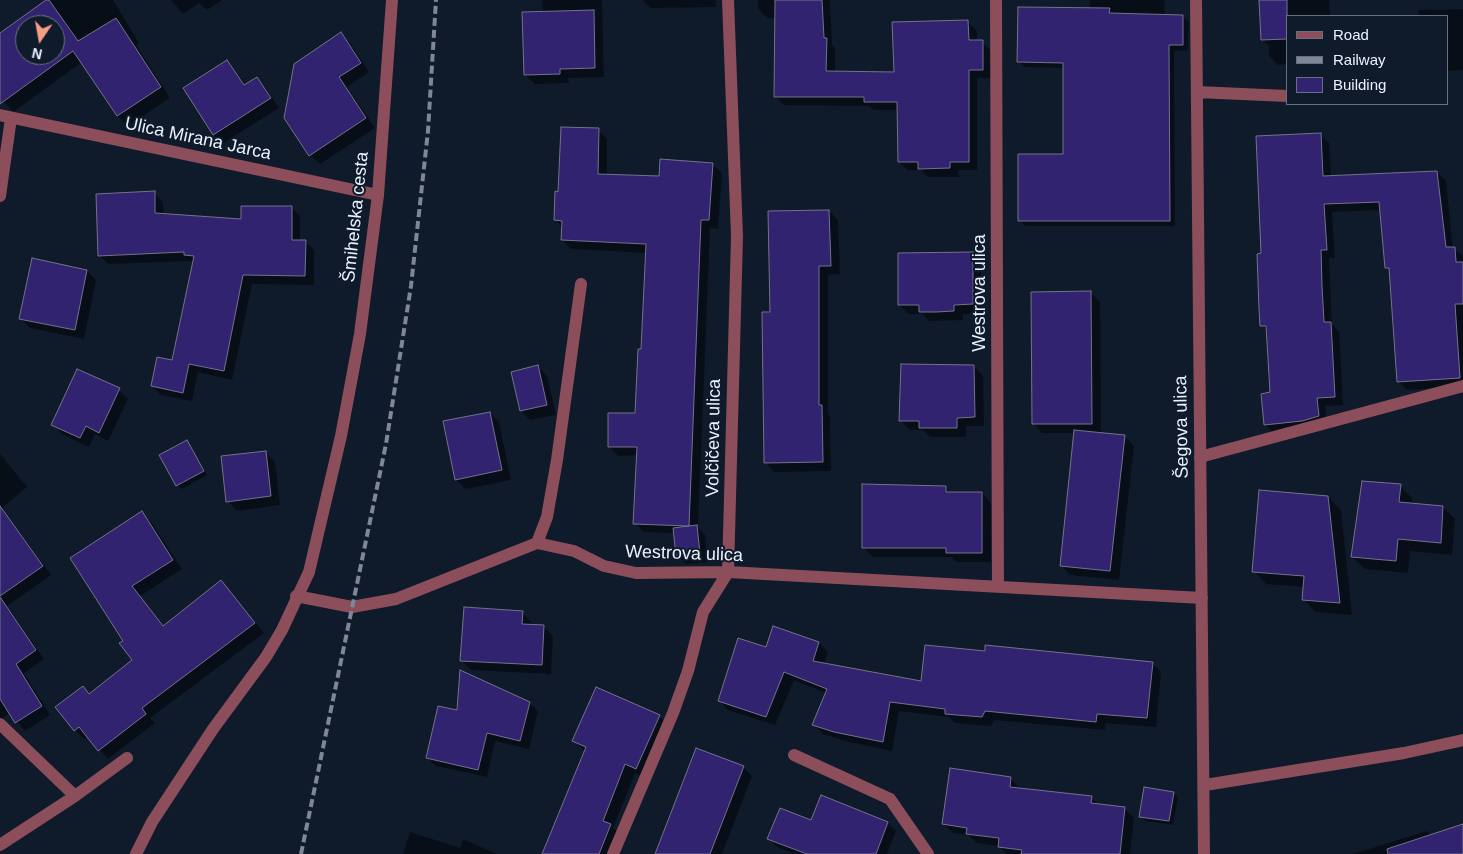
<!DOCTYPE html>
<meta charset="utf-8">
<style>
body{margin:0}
#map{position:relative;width:1463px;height:854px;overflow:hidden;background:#0f1b2b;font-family:Arial,sans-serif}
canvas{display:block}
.legend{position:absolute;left:1286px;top:15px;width:162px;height:90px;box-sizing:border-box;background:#0f1b2b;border:1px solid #66717f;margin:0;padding:6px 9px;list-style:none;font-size:15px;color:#e9f2fd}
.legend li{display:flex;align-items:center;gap:10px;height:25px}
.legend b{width:25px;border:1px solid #66717f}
.north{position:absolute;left:15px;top:15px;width:50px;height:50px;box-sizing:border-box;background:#0f1b2b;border:1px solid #66717f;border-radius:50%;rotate:192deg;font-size:14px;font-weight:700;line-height:20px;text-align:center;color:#e9f2fd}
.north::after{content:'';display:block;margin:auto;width:18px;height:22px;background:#f49e86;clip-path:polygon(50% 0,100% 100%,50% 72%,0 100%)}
</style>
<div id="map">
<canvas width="1463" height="854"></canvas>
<ul class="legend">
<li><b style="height:6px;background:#8b4e5a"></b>Road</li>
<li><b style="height:6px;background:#7d8795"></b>Railway</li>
<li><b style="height:14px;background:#312370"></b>Building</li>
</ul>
<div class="north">N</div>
</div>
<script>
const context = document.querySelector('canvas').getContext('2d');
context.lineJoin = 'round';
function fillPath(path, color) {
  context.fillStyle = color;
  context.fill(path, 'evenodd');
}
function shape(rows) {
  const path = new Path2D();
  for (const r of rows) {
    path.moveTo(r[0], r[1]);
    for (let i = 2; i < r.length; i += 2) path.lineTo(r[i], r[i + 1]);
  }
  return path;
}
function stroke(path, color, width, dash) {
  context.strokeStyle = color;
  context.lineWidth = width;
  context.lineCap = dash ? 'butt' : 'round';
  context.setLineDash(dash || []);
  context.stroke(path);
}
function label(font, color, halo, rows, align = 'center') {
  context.font = font + ' Arial,sans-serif';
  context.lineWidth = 4;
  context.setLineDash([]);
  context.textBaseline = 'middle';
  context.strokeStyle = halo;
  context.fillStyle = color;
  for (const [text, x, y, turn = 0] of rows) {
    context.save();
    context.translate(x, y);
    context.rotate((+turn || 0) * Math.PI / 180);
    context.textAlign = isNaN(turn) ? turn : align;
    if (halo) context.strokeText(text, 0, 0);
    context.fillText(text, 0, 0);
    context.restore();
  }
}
fillPath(shape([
 [49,0,113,0,139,43,136,45,170,98,128,126,118,116,82,62,13,112,0,97,0,34],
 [25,25,55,25,55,55,25,55],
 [171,0,222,0,207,10,199,3,183,14],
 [542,0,602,0,604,77,568,78,569,83,535,84,525,75,543,13],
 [643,0,716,0,716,7,650,8],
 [758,0,830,0,832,45,835,48,835,72,895,73,968,22,977,31,977,42,982,42,991,51,991,78,977,78,977,170,958,170,959,177,928,177,921,170,908,170,899,162,899,110,874,110,869,106,784,105,775,96,776,18,767,18,758,9],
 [1090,0,1164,0,1165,16,1183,16,1189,22,1188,50,1174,51,1175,226,1025,226,1020,221,1064,155,1064,68,1024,67,1019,61,1090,9],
 [1260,0,1329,0,1330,16,1287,16,1287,64,1278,65,1269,56,1269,46,1262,40],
 [1463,9,1463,70,1447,71,1447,16,1419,16,1418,10],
 [341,34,350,43,369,72,347,87,375,128,320,164,310,155,286,117],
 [227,61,246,85,257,78,265,87,279,108,223,143,214,135,184,89],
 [598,130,607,139,607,175,660,178,712,164,722,173,718,229,710,228,698,528,705,535,708,562,686,564,678,556,675,533,644,532,635,523,637,455,618,456,609,446,636,415,642,350,646,253,571,249,562,240,563,228,555,220,560,193],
 [1320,135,1329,143,1331,177,1437,172,1446,181,1453,248,1463,256,1463,386,1407,390,1399,382,1390,271,1386,267,1381,210,1332,212,1335,258,1329,258,1332,324,1339,332,1343,405,1325,406,1327,425,1274,433,1265,425,1271,394,1267,331,1262,325,1263,255],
 [154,193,163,202,164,215,242,221,291,207,300,216,300,241,305,241,314,250,314,285,252,284,232,380,198,372,192,401,161,395,152,386,173,362,193,263,191,261,108,264,99,255],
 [829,211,838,220,840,274,828,275,828,414,830,416,831,471,774,472,765,462,771,313],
 [972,253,981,263,982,313,963,314,963,320,929,321,923,314,909,314,899,305],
 [33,260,87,271,96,280,84,339,30,328,20,318],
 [1091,293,1100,302,1101,434,1124,436,1134,446,1119,580,1070,575,1061,565,1075,433,1042,433,1033,423],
 [974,366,983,376,984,426,966,426,966,437,930,437,923,430,910,430,900,420],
 [538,367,547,376,556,415,530,420,521,411,512,373],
 [119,390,128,399,108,441,95,434,89,447,62,434,53,424],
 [490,413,499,422,511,480,466,489,456,480,444,422],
 [187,442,207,475,182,489,177,485],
 [265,452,275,462,280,505,237,511,228,501],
 [0,454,27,487,2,508,51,575,7,606,44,659,24,673,50,715,25,731,10,713,0,720],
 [1400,486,1412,498,1412,505,1443,507,1455,519,1452,555,1410,551,1408,573,1365,569,1352,557],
 [946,488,951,493,982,493,991,503,991,562,957,562,951,557,873,557,864,548],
 [1328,497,1341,510,1352,615,1316,612,1303,599,1304,587,1266,584,1254,571],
 [141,512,151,522,182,569,140,596,164,627,221,582,264,633,150,718,155,723,108,759,88,736,84,739,75,730,57,707,83,687,90,695,134,660,125,641],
 [522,612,531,622,531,626,543,626,553,636,551,674,471,670,462,661],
 [774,627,819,643,828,652,824,664,922,683,986,653,1152,663,1161,672,1156,727,1106,723,1105,730,994,720,991,726,955,723,949,717,899,711,892,751,845,741,823,734,814,724,826,693,794,680,775,725,728,710,719,700,767,648],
 [530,703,538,711,529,749,495,741,487,777,436,766,427,757,458,712],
 [659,716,669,725,646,778,635,773,613,828,620,835,612,854,548,854,585,751,574,741],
 [743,767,752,776,722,854,656,854],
 [1011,778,1020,789,1091,798,1099,805,1125,809,1134,818,1130,854,1007,854,999,846,977,843,969,835,953,833,944,824],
 [1173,793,1178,797,1173,825,1145,821,1141,816],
 [821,797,888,823,896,831,887,854,796,854,777,847,769,839,812,821],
 [1463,826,1463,854,1353,854,1427,831,1432,836],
 [410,832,460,848,463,839,497,854,403,854]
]), '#0007');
const building = shape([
 [46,0,49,0,78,41,116,18,161,87,117,116,73,51,0,104,0,33,46,0],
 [25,25,55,25,55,55,25,55,25,25],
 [775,0,822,0,824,38,827,38,826,71,894,72,892,22,968,20,969,40,983,40,983,70,969,70,969,162,950,162,950,168,918,169,918,162,898,162,897,102,864,102,864,97,774,97,775,0],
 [1259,0,1287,0,1287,39,1261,40,1259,0],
 [1018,7,1110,8,1109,13,1183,15,1183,45,1169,45,1170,221,1018,221,1018,154,1063,154,1063,63,1017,62,1018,7],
 [594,10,595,68,560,69,560,74,524,75,522,12,594,10],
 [341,32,361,63,339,77,366,118,309,156,284,118,294,64,341,32],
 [227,60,244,85,257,77,271,98,213,135,183,88,227,60],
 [561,127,599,128,598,174,659,176,660,159,713,163,709,220,701,220,689,526,633,524,637,447,608,447,608,413,635,413,638,349,641,349,646,244,561,240,562,221,554,220,555,191,558,192,561,127],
 [1321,133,1323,176,1437,171,1446,247,1455,247,1456,262,1463,262,1463,304,1455,304,1460,378,1397,382,1389,268,1385,268,1379,202,1324,204,1327,250,1321,250,1322,286,1324,322,1331,322,1335,397,1317,398,1319,416,1302,421,1264,425,1261,394,1270,392,1266,326,1260,326,1259,309,1257,254,1261,253,1256,136,1321,133],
 [155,191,155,213,241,219,241,206,292,206,292,240,306,240,305,276,243,275,224,371,189,364,183,393,151,386,157,357,172,360,194,256,184,255,184,252,98,256,96,194,155,191],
 [829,210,831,266,819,266,819,405,822,405,823,462,764,463,762,312,770,312,768,211,829,210],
 [973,252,973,304,954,305,954,311,936,312,919,312,919,305,898,305,898,253,973,252],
 [32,258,87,270,75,330,19,319,32,258],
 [1091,291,1092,424,1032,424,1031,292,1091,291],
 [901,364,974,365,975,417,957,418,957,428,919,428,919,421,899,421,901,364],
 [538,365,547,405,520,411,511,372,538,365],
 [77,369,120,388,99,433,86,426,80,438,51,425,77,369],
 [490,412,502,470,455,480,443,421,490,412],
 [1074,430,1125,435,1110,571,1060,566,1074,430],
 [187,440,204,471,176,486,159,455,187,440],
 [266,451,271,496,226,502,221,456,266,451],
 [1362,481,1401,484,1399,502,1443,506,1441,543,1398,539,1396,561,1351,557,1362,481],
 [862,484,946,486,946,492,982,492,982,553,946,553,946,548,862,548,862,484],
 [1259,490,1328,496,1340,603,1302,600,1304,576,1252,572,1259,490],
 [0,506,43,566,0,596,0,506],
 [142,511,173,560,132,586,163,626,221,580,255,623,142,708,146,714,98,751,79,727,74,731,55,707,83,686,89,694,132,660,119,643,123,641,70,558,142,511],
 [697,525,700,554,676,556,673,528,697,525],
 [0,597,36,650,16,664,42,706,15,723,0,699,0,597],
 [464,607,523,611,522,624,544,625,542,665,460,661,464,607],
 [773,626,819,642,813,661,921,681,925,645,985,651,985,645,1153,662,1147,718,1097,714,1096,722,985,711,982,717,945,714,945,709,890,702,883,742,834,732,812,725,827,689,784,672,766,717,718,701,738,638,766,647,773,626],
 [460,670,530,702,520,741,487,733,478,770,426,758,438,706,457,710,460,670],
 [596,687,660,715,636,769,625,764,603,821,611,824,599,854,542,854,586,747,572,741,596,687],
 [696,748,744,766,710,854,655,854,696,748],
 [950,768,1011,777,1010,787,1092,796,1091,803,1125,807,1120,854,1021,854,1022,850,998,847,999,838,966,834,967,828,942,824,950,768],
 [1144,787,1174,792,1169,821,1139,817,1144,787],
 [821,795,888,822,876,854,807,854,767,839,780,808,811,820,821,795],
 [1463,824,1463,854,1388,854,1387,849,1463,824]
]);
fillPath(building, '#312370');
stroke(building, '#73738a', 1);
stroke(shape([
 [1205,785,1404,753,1463,740]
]), '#8b4e5a', 12);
stroke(shape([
 [996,0,998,586],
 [1196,0,1204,854],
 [1197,92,1287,96],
 [0,115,378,195],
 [0,196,11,118],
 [1200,457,1463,386],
 [537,543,547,517,557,460,581,284],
 [296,596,352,607,396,599,537,543,574,551,604,566,636,573,728,572,1202,598],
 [0,724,75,796],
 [794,755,890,799,928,854],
 [0,845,75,796,127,758],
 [613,854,673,713,688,671,703,612,728,572,737,236,728,0]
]), '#8b4e5a', 12);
stroke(shape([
 [136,854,152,822,213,729,266,657,282,630,309,572,341,436,360,334,378,195,392,0]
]), '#8b4e5a', 12);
stroke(shape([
 [301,854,386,444,411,286,428,131,436,0]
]), '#7d8795', 4, [8, 4]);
label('18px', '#e9f2fd', '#0f1b2b', [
 ["Ulica Mirana Jarca",198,139,12],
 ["Šmihelska cesta",356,217,-84],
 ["Westrova ulica",980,293,-90],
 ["Šegova ulica",1182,427,-91],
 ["Volčičeva ulica",714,438,-89],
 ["Westrova ulica",684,554,2]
]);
</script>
